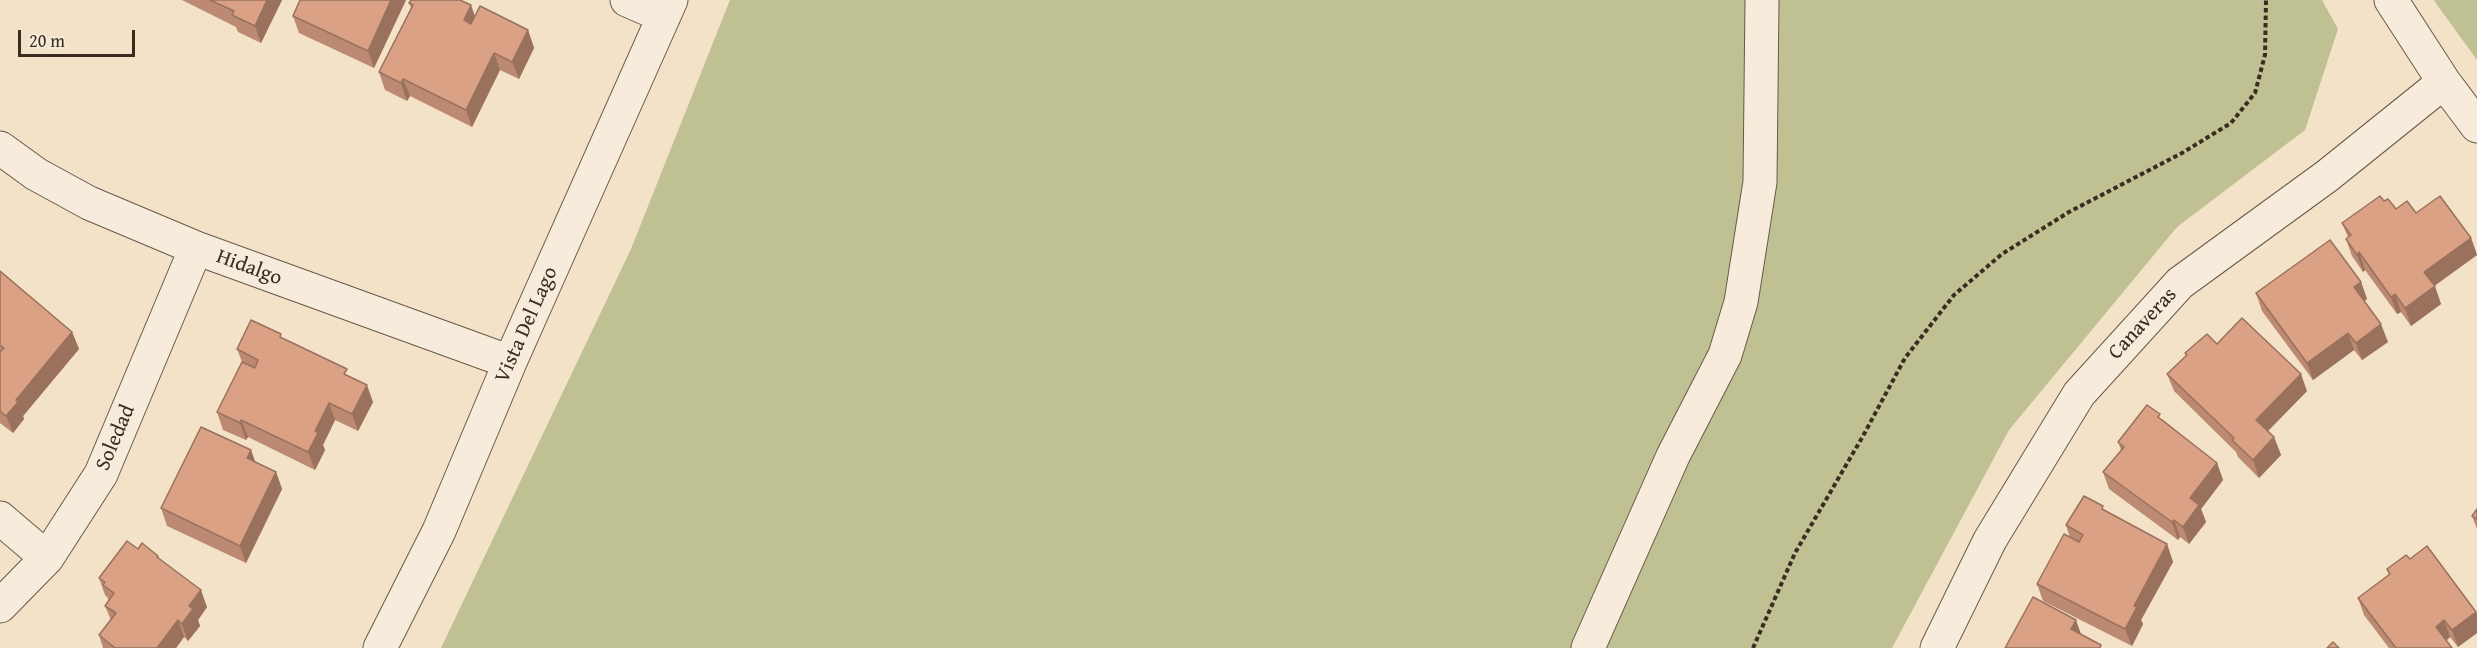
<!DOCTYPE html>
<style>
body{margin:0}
#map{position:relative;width:2477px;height:648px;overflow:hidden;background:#f3e1c8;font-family:"Gentium Book Plus",serif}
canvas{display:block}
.scale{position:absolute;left:18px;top:30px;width:117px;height:27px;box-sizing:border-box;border:3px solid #3b2c20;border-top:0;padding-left:8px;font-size:18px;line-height:21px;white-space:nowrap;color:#3b2c20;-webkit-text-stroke:4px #f7ecdb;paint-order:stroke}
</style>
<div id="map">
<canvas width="2477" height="648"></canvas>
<div class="scale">20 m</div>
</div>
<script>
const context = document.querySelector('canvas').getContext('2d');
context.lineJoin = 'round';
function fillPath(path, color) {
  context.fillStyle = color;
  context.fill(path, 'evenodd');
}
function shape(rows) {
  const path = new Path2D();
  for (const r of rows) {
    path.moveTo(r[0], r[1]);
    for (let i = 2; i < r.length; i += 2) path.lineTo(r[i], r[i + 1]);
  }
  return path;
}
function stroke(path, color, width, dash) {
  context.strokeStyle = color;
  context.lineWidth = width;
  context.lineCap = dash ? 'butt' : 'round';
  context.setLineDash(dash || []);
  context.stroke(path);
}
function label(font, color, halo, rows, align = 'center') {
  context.font = font + ' "Gentium Book Plus",serif';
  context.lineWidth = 6;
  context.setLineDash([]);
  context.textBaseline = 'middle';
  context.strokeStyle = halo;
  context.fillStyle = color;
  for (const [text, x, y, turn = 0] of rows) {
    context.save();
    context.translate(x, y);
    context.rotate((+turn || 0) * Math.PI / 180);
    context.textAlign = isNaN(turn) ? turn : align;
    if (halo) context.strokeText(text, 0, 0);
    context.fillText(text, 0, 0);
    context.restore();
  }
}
fillPath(shape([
 [730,0,2322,0,2338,29,2305,130,2177,227,2009,430,1892,648,441,648,631,249],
 [2434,0,2477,0,2477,60,2435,2]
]), '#bfc193');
const minor = shape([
 [627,0,664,16],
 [2391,0,2444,82,2477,126],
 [0,148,36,174,89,203,196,248,510,362],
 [0,518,47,558],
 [0,606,47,558,101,474,196,248],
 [380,648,439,531,510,362,671,0],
 [1588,648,1673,456,1725,355,1741,302,1760,182,1762,0],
 [1937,648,1990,540,2079,394,2180,283,2327,176,2444,82]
]);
stroke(minor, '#69594a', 35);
stroke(shape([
 [1753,648,1795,553,1863,436,1905,358,1954,295,2002,254,2069,212,2182,153,2231,123,2255,93,2265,55,2266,0]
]), '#3b2c20', 4, [4.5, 3]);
stroke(minor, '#f7ecdb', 33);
fillPath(shape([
 [182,0,282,0,261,43,238,32,236,27],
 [300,0,406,0,374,68,299,33,293,16],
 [409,3,475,16,528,30,534,48,519,79,500,70,472,127,410,96,407,101,385,90,379,72,411,8],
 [2384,201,2396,209,2416,213,2471,238,2477,255,2434,286,2441,304,2411,326,2401,312,2397,314,2365,270,2363,272,2352,256,2346,239,2348,237,2342,223],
 [0,271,72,332,79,349,23,416,24,419,13,433,0,423],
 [2361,282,2367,299,2364,301,2388,342,2362,360,2354,350,2313,380,2262,311,2256,293],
 [283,338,349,377,373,402,358,431,335,420,323,445,325,450,315,470,248,437,246,440,223,430,217,412,242,362,237,349],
 [2217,344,2307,391,2268,431,2274,437,2281,455,2259,478,2238,457,2236,452,2174,391,2167,374,2186,356,2185,353],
 [2162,419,2217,463,2223,480,2201,509,2206,522,2189,544,2180,537,2178,540,2109,489,2103,472,2121,450,2118,442],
 [251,450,255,462,276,472,282,489,246,563,167,526,161,508],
 [2477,509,2477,529,2472,516],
 [2105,511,2167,544,2173,562,2141,620,2143,624,2132,646,2043,601,2037,584,2070,538,2066,525],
 [138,549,158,556,159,559,207,607,198,620,200,626,188,641,184,637,176,648,103,648,99,635,111,620,105,606,109,601,107,597,105,595,99,578],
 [2410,559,2477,614,2477,633,2458,647,2450,637,2446,641,2452,648,2389,648,2364,615,2358,598,2389,575,2387,569]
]), '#bc8a72');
fillPath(shape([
 [267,0,282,0,261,43,255,26],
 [391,0,406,0,374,68,368,51],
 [471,5,477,22,470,37,464,20],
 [528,30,534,48,519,79,512,62],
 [494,53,500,70,472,127,466,110],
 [403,79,410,96,407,101,401,83],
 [2471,238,2477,255,2430,289,2424,272],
 [2359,252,2365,270,2363,272,2357,255],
 [2361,282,2367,299,2360,304,2354,287],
 [2435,286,2441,304,2411,326,2405,308],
 [2395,294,2401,312,2397,314,2391,297],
 [2381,324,2388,342,2362,360,2356,343],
 [72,332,79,349,23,416,24,419,13,433,6,416,16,400],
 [2348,333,2354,350,2313,380,2307,363],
 [2301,374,2307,391,2262,437,2256,420],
 [367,385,373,402,358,431,352,414],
 [329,403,335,420,323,445,325,450,315,470,308,452,315,431],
 [241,420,248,437,246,440,240,423],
 [2274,437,2281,455,2259,478,2253,460],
 [251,450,257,467,247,458],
 [2217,463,2223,480,2201,509,2206,522,2189,544,2183,527,2190,498],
 [276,472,282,489,246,563,240,546],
 [2174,520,2180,537,2178,540,2172,522],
 [2167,544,2173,562,2141,620,2143,624,2132,646,2125,629,2134,606],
 [201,590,207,607,198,620,200,626,188,641,182,624,189,606],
 [2476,612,2477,614,2477,633,2458,647,2452,630],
 [178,620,184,637,176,648,157,648],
 [2076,620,2082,637,2071,629],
 [2444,620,2450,637,2442,644,2436,627]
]), '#99715d');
const building = shape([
 [210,0,267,0,255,26,232,15,234,11,210,0],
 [300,0,391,0,368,51,293,16,300,0],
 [411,0,460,0,471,5,464,20,471,24,480,6,528,30,512,62,494,53,466,110,403,79,401,83,379,72,413,5,409,3,411,0],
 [2380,196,2384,201,2388,199,2396,209,2407,201,2416,213,2440,196,2471,238,2424,272,2435,286,2405,308,2395,294,2391,297,2359,252,2357,255,2346,239,2351,235,2342,223,2380,196],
 [2330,240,2361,282,2354,287,2381,324,2356,343,2348,333,2307,363,2256,293,2330,240],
 [0,271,72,332,16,400,18,402,6,416,0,411,0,352,4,348,0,345,0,271],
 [2242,318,2301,374,2256,420,2274,437,2253,460,2232,440,2234,438,2167,374,2187,355,2185,353,2207,334,2217,344,2242,318],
 [251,320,281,334,280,337,347,369,344,374,367,385,352,414,329,403,315,431,318,433,308,452,241,420,240,423,217,412,242,362,255,368,258,360,237,349,251,320],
 [2147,405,2160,414,2158,417,2217,463,2190,498,2199,505,2183,527,2174,520,2172,522,2103,472,2124,447,2118,442,2147,405],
 [201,427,251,450,247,458,276,472,240,546,161,508,201,427],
 [2084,496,2103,506,2102,509,2167,544,2134,606,2137,607,2125,629,2037,584,2064,534,2079,542,2083,535,2066,525,2084,496],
 [2477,509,2477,519,2472,516,2477,509],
 [127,541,138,549,142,543,158,556,157,557,201,590,189,606,193,609,182,624,178,620,157,648,115,648,99,635,116,613,105,606,114,593,103,585,105,582,99,578,127,541],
 [2427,546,2476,612,2452,630,2444,620,2436,627,2452,648,2396,648,2358,598,2390,574,2387,569,2406,555,2410,559,2427,546],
 [2033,597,2076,620,2071,629,2101,645,2100,648,2005,648,2033,597],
 [2333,642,2339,648,2327,648,2333,642]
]);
fillPath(building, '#dba185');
stroke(building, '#99715d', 1.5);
label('21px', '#3b2c20', '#f7ecdb', [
 ["Hidalgo",249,268,20],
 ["Canaveras",2143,324,-47],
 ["Vista Del Lago",527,325,-66],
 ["Soledad",116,438,-67]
]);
</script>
